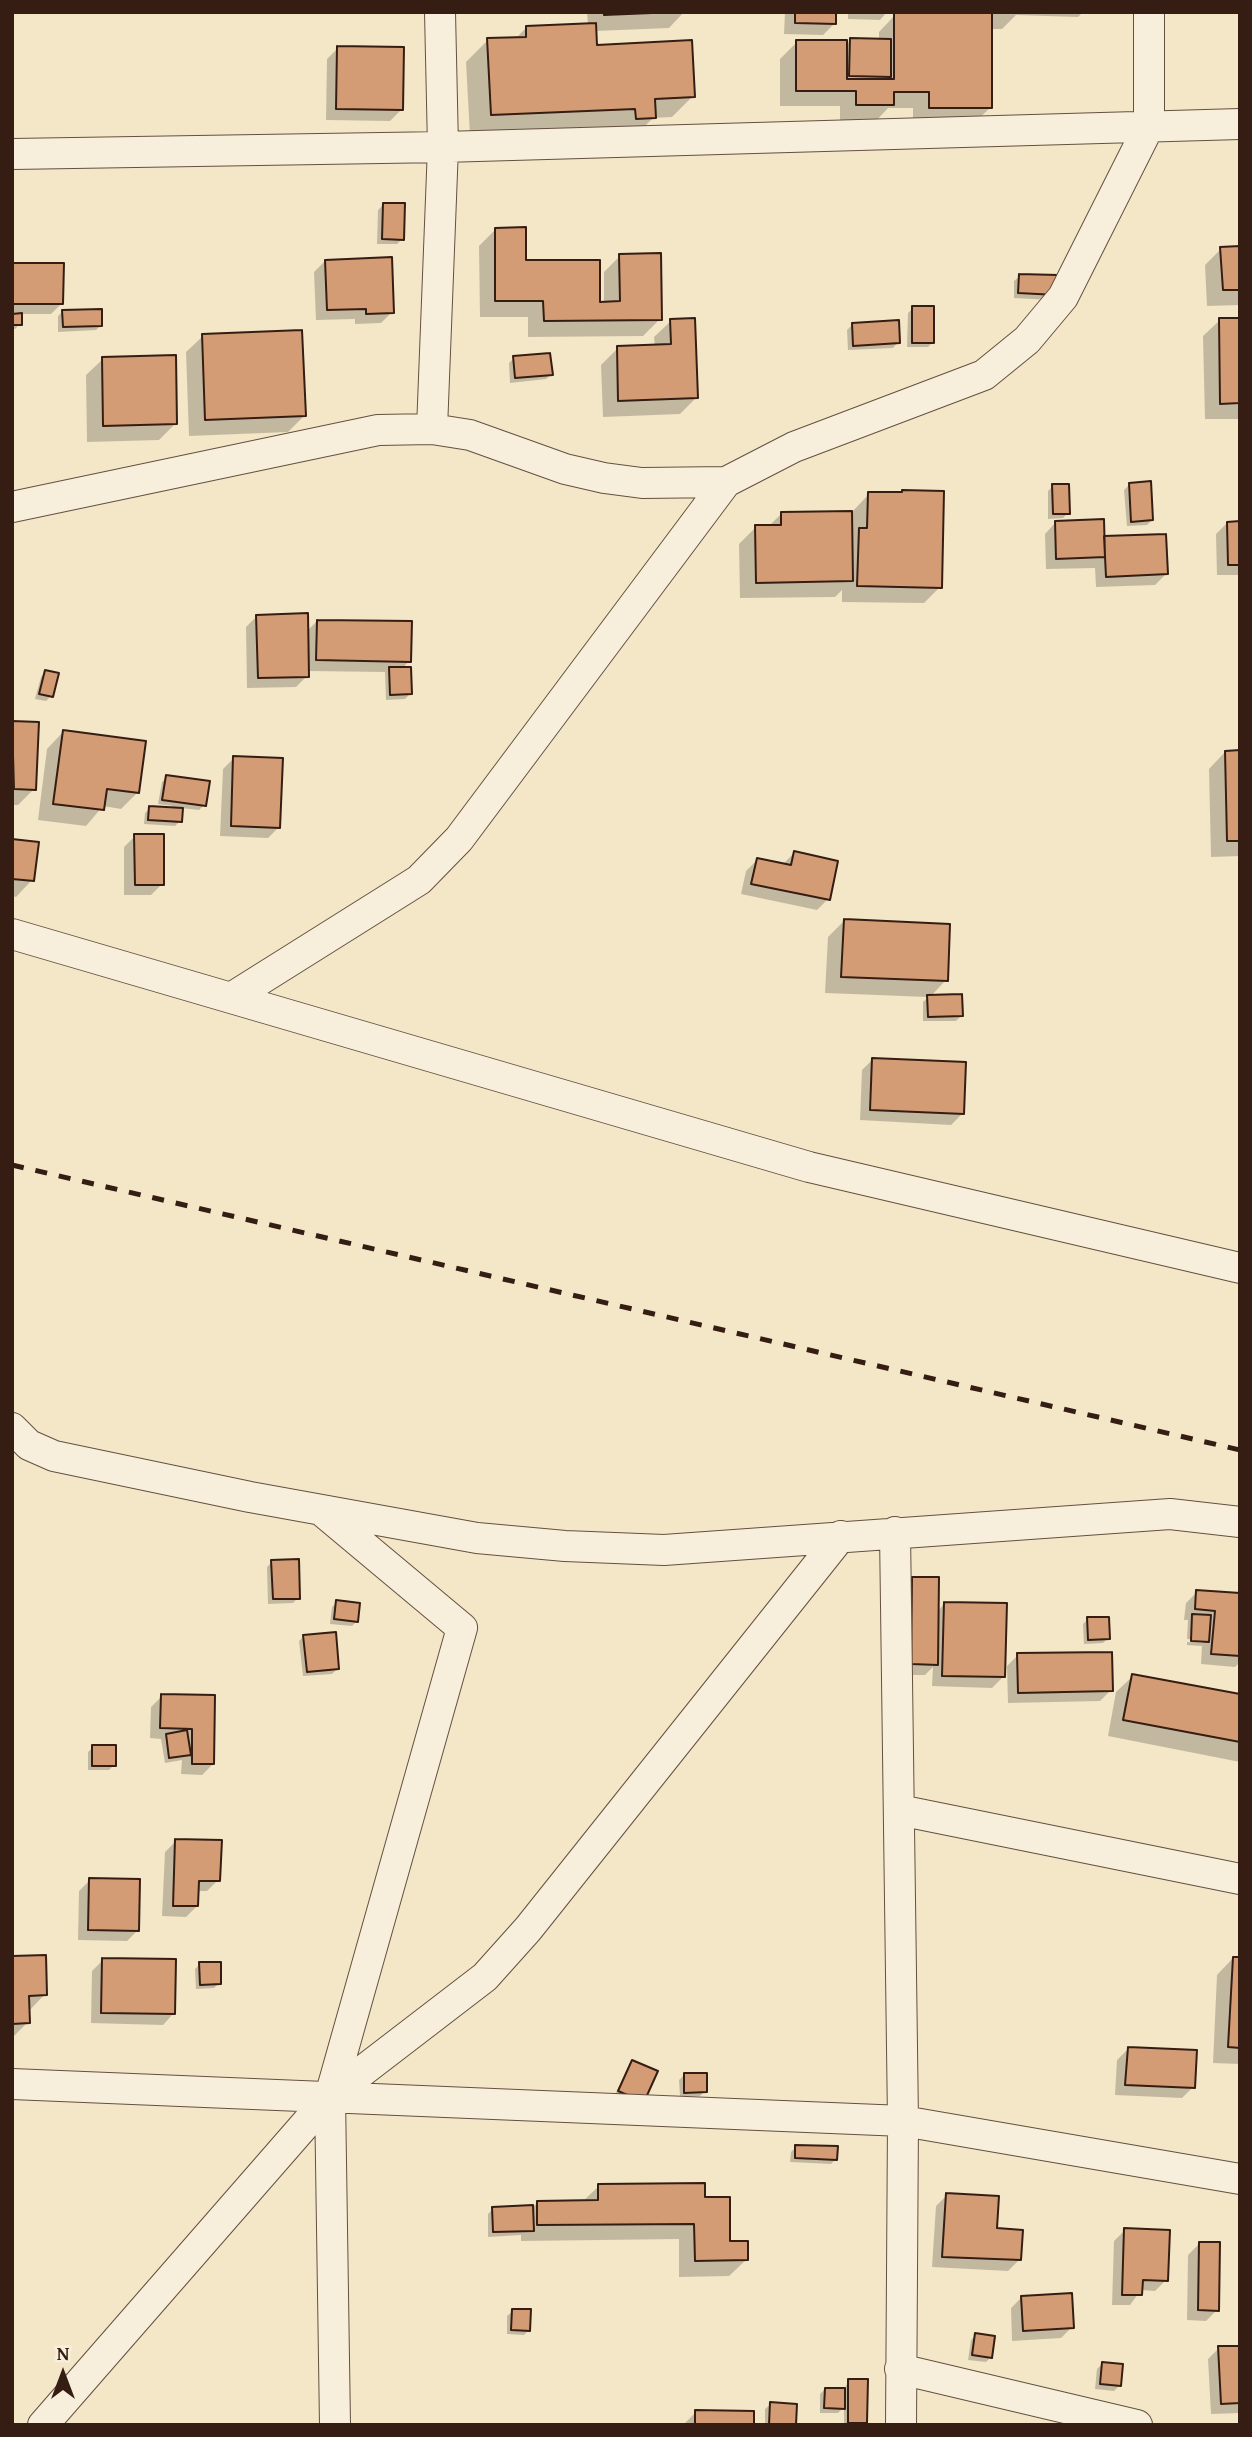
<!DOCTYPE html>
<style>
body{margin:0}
#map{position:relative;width:1252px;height:2437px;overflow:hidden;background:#f3e7c7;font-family:"Gentium Book Plus",serif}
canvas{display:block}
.frame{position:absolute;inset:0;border:14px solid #351d13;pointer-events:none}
.north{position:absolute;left:28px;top:2339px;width:70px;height:70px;-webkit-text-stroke:5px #f7efdb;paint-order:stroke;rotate:0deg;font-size:19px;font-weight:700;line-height:28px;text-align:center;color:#351d13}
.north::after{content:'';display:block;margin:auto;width:24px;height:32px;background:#351d13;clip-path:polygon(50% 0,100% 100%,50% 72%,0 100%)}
</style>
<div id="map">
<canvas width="1252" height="2437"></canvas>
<div class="frame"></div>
<div class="north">N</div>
</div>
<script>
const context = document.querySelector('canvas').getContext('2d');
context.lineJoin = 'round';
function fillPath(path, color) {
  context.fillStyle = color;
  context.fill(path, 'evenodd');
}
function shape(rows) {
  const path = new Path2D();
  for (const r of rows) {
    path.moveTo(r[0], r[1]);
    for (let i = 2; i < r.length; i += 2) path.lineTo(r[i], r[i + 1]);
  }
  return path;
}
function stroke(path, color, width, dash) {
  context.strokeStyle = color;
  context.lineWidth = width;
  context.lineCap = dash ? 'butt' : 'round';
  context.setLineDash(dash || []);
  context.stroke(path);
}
fillPath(shape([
 [587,12,684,12,669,28,595,31,596,47,693,96,672,117,653,118,632,139,470,136,466,62,488,40,515,39,526,28,588,25],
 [785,12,834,12,834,24,823,35,784,34],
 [848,12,887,12,880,20,848,19],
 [977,12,1083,12,1078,17,1016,15,1002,29,990,29,991,107,974,123,913,123,913,108,888,108,876,121,840,121,840,106,780,106,780,59,797,42,845,46,851,40,879,41,879,32,895,15,977,15],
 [338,48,401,110,390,121,326,120,327,59],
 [383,205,402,239,397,244,377,244,378,210],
 [496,229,524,262,599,304,604,304,604,272,620,256,660,319,643,336,528,337,528,317,480,317,479,246],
 [1240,248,1240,305,1207,306,1205,265,1221,249],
 [325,261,392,312,381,323,355,324,355,319,316,320,314,272],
 [12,265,62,303,51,314,20,314,20,324,15,329,12,329],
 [1020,276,1057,277,1051,300,1014,298,1014,281],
 [913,308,933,342,928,347,907,347,908,313],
 [63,311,101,325,96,330,58,332,58,316],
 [1240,319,1240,419,1205,419,1203,336,1220,320],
 [671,321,696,398,680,414,603,417,601,365,618,348,655,347,654,337],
 [852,325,898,342,893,348,848,350,847,330],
 [203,336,304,416,288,432,189,436,186,352],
 [514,358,551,374,546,379,510,383,509,363],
 [103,359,176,423,159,440,87,442,86,375],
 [1129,485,1152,520,1147,525,1127,526,1124,490],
 [1053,486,1068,513,1063,518,1048,519,1048,491],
 [869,494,940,587,924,603,842,602,842,590,835,597,740,598,739,544,756,527,768,527,782,513,852,512],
 [1055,523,1103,538,1166,574,1155,585,1096,587,1095,568,1046,569,1045,534],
 [1227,523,1240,523,1240,575,1217,575,1216,534],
 [257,616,306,632,317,621,409,661,402,669,410,694,405,699,386,700,385,672,307,671,307,676,296,687,247,688,246,627],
 [46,672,51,696,46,701,35,699,41,677],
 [12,723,34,789,18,805,12,805],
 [63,732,138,792,121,809,103,806,86,826,38,820,47,749],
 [1225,752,1240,752,1240,856,1211,857,1209,769],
 [234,758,279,827,268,838,220,836,223,769],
 [167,777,204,805,199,810,181,808,180,821,175,826,144,824,145,813,150,808,172,809,173,806,158,804,162,782],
 [135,836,162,884,151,895,124,895,124,847],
 [12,841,32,880,16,897,12,896],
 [794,853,828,899,817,910,741,894,746,871,757,860,782,865],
 [844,921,946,980,930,997,961,1016,956,1021,923,1021,923,1002,928,997,825,993,828,937],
 [873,1059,962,1114,951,1125,860,1120,862,1070],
 [272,1562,298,1598,293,1603,268,1604,267,1567],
 [913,1579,937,1612,945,1603,1003,1677,992,1688,932,1686,933,1667,925,1675,900,1675,902,1590],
 [1197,1592,1240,1595,1240,1662,1235,1667,1201,1664,1202,1646,1187,1645,1187,1642,1203,1643,1203,1640,1187,1639,1188,1620,1184,1620,1186,1603],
 [337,1602,357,1621,352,1626,330,1624,332,1607],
 [1088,1619,1108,1638,1103,1643,1084,1644,1083,1624],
 [304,1636,337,1669,332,1674,303,1676,299,1641],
 [1018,1655,1111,1690,1100,1701,1008,1703,1007,1666],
 [1133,1676,1240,1696,1240,1762,1108,1736,1116,1692],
 [162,1696,214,1696,213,1764,202,1775,181,1774,182,1760,165,1763,161,1739,150,1738,151,1707],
 [93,1747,114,1765,109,1770,88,1770,88,1752],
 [176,1841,218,1880,207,1891,197,1891,197,1906,186,1917,162,1916,165,1852],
 [90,1880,138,1930,127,1941,78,1940,79,1891],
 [12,1958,45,1994,29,2011,28,2022,12,2038],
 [1233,1958,1240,1959,1240,2064,1213,2063,1217,1975],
 [103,1960,173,2014,163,2025,91,2023,92,1971],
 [200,1964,219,1983,214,1988,196,1989,195,1969],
 [1128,2049,1193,2087,1182,2098,1115,2095,1117,2060],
 [632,2062,642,2101,614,2096],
 [685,2074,705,2091,700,2096,680,2097,679,2080],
 [796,2147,836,2159,831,2164,790,2162,791,2152],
 [599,2186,704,2199,728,2243,746,2260,729,2276,679,2277,679,2239,521,2241,521,2235,488,2237,488,2214,493,2209,533,2207,537,2203,582,2202],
 [947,2195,995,2230,1019,2260,1008,2271,932,2267,936,2206],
 [1125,2230,1166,2280,1155,2291,1141,2290,1130,2305,1112,2305,1114,2241],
 [1199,2244,1217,2310,1206,2321,1187,2320,1188,2255],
 [1022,2297,1072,2327,1061,2338,1012,2341,1011,2308],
 [513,2311,529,2330,524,2335,507,2334,507,2316],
 [976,2335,991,2357,986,2362,968,2360,971,2340],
 [1240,2347,1240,2413,1211,2414,1208,2359,1219,2348],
 [1102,2364,1119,2386,1114,2391,1095,2389,1097,2369],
 [849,2381,866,2423,864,2425,844,2425,844,2407,838,2413,820,2413,820,2394,825,2389,844,2389],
 [771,2404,794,2425,765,2425,765,2409],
 [696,2412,752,2425,683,2425]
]), '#0003');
const building = shape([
 [604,12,676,12,604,15,604,12],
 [795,12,836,12,836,24,795,23,795,12],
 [894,13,992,13,992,108,929,108,929,92,894,92,894,105,856,105,856,91,796,91,796,40,847,40,847,79,894,79,894,13],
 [596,23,597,45,692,40,695,97,655,99,656,118,636,119,635,109,491,115,487,38,526,37,526,26,596,23],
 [850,38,891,39,891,77,849,76,850,38],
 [337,46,404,47,403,110,336,109,337,46],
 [383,203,405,203,404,240,382,239,383,203],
 [526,227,526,260,600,260,600,302,620,301,619,254,661,253,662,320,544,321,543,301,495,301,495,228,526,227],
 [1240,246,1240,290,1223,290,1220,247,1240,246],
 [392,257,394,313,366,314,366,309,327,310,325,260,392,257],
 [12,263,64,263,63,304,12,304,12,263],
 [1019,274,1058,275,1057,295,1018,293,1019,274],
 [912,306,934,306,934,343,912,343,912,306],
 [102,309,102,326,63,327,62,310,102,309],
 [22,313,22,325,12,325,12,314,22,313],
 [695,318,698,398,618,401,617,346,671,344,670,319,695,318],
 [1219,318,1240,318,1240,403,1220,404,1219,318],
 [899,320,900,343,853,346,852,323,899,320],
 [302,330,306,416,205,420,202,334,302,330],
 [550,353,553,375,515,378,513,356,550,353],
 [176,355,177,424,103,426,102,357,176,355],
 [1151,481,1153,520,1131,522,1129,483,1151,481],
 [1052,484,1069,484,1070,514,1053,514,1052,484],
 [902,490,944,491,942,588,857,586,859,528,867,528,868,492,902,492,902,490],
 [852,511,853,581,756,583,755,525,781,525,781,512,852,511],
 [1104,519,1105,557,1056,559,1055,521,1104,519],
 [1240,521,1240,565,1228,565,1227,522,1240,521],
 [1166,534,1168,574,1106,577,1104,536,1166,534],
 [308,613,309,677,258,678,256,615,308,613],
 [317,620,412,621,411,662,316,660,317,620],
 [389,667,411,667,412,694,390,695,389,667],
 [45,670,59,673,53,697,39,694,45,670],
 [12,721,39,722,36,790,14,789,12,721],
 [63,730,146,741,139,793,107,789,104,810,53,804,63,730],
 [1240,750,1240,841,1227,841,1225,751,1240,750],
 [233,756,283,758,280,828,231,826,233,756],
 [166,775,210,781,206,806,162,800,166,775],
 [149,806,183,808,182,822,148,820,149,806],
 [134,834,164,834,164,885,135,885,134,834],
 [12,839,39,842,34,881,12,879,12,839],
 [794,851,838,861,830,900,751,884,757,858,791,865,794,851],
 [844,919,950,924,948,981,841,977,844,919],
 [962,994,963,1016,928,1017,927,995,962,994],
 [872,1058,966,1062,964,1114,870,1110,872,1058],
 [299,1559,300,1599,273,1599,271,1560,299,1559],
 [912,1577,939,1577,938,1665,911,1664,912,1577],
 [1196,1590,1240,1593,1240,1656,1211,1654,1215,1611,1195,1609,1196,1590],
 [336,1600,360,1603,358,1622,334,1619,336,1600],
 [944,1602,1007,1603,1005,1677,942,1676,944,1602],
 [1192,1614,1211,1615,1209,1642,1191,1641,1192,1614],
 [1087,1617,1109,1617,1110,1639,1088,1640,1087,1617],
 [336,1632,339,1669,307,1672,303,1635,336,1632],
 [1112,1652,1113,1691,1018,1693,1017,1653,1112,1652],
 [1132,1674,1240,1694,1240,1742,1123,1720,1132,1674],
 [161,1694,215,1695,214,1764,192,1764,192,1729,160,1728,161,1694],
 [187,1730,191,1755,169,1758,166,1734,187,1730],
 [92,1745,116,1745,116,1766,92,1766,92,1745],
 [175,1839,222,1840,220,1881,199,1881,198,1906,173,1906,175,1839],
 [89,1878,140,1879,139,1931,88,1930,89,1878],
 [46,1955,47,1995,29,1996,30,2023,12,2024,12,1956,46,1955],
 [1233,1957,1240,1957,1240,2048,1228,2047,1233,1957],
 [102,1958,176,1959,175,2014,101,2013,102,1958],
 [199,1962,221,1962,221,1984,200,1985,199,1962],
 [1128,2047,1197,2050,1195,2088,1125,2085,1128,2047],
 [632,2060,658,2071,644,2102,618,2091,632,2060],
 [684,2073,707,2073,707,2092,684,2093,684,2073],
 [795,2145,838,2146,837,2160,795,2158,795,2145],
 [705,2183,705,2197,730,2197,730,2241,748,2241,748,2260,695,2261,694,2224,537,2225,537,2201,598,2200,598,2184,705,2183],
 [946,2193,999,2196,997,2228,1023,2230,1021,2260,942,2257,946,2193],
 [533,2205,534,2231,493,2232,492,2207,533,2205],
 [1124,2228,1170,2230,1168,2281,1143,2280,1142,2295,1122,2295,1124,2228],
 [1199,2242,1220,2242,1219,2311,1198,2310,1199,2242],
 [1072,2293,1074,2328,1023,2331,1021,2296,1072,2293],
 [512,2309,531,2309,530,2331,511,2330,512,2309],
 [975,2333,995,2336,992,2358,972,2355,975,2333],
 [1218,2346,1240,2346,1240,2403,1221,2404,1218,2346],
 [1102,2362,1123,2364,1121,2386,1100,2384,1102,2362],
 [848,2379,868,2379,867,2423,848,2423,848,2379],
 [825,2388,845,2388,845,2409,824,2408,825,2388],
 [770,2402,797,2404,796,2425,769,2425,770,2402],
 [695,2410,754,2411,754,2425,695,2425,695,2410]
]);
fillPath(building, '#d49c75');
stroke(building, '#351d13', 2);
const street = shape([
 [12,154,443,147,1240,124],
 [432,429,443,147,440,12],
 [12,507,378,430,432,429,470,435,565,469,604,478,642,483,726,482],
 [12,934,809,1167,1240,1268],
 [231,998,419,880,459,839,726,482,794,447,984,375,1027,340,1063,297,1149,126,1149,12],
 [12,1428,29,1445,54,1456,250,1497,477,1538,565,1546,664,1550,1170,1514,1240,1522],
 [322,1511,462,1628,330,2096,335,2425],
 [895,1532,903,2121,901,2425],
 [899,1810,1240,1879],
 [12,2084,903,2121,1240,2179],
 [900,2369,1137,2425],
 [43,2425,330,2096,485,1977,528,1929,841,1536]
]);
stroke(street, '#645040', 32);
stroke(street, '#f7efdb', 30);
stroke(shape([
 [12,1165,1240,1450]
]), '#351d13', 5, [12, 12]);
</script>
